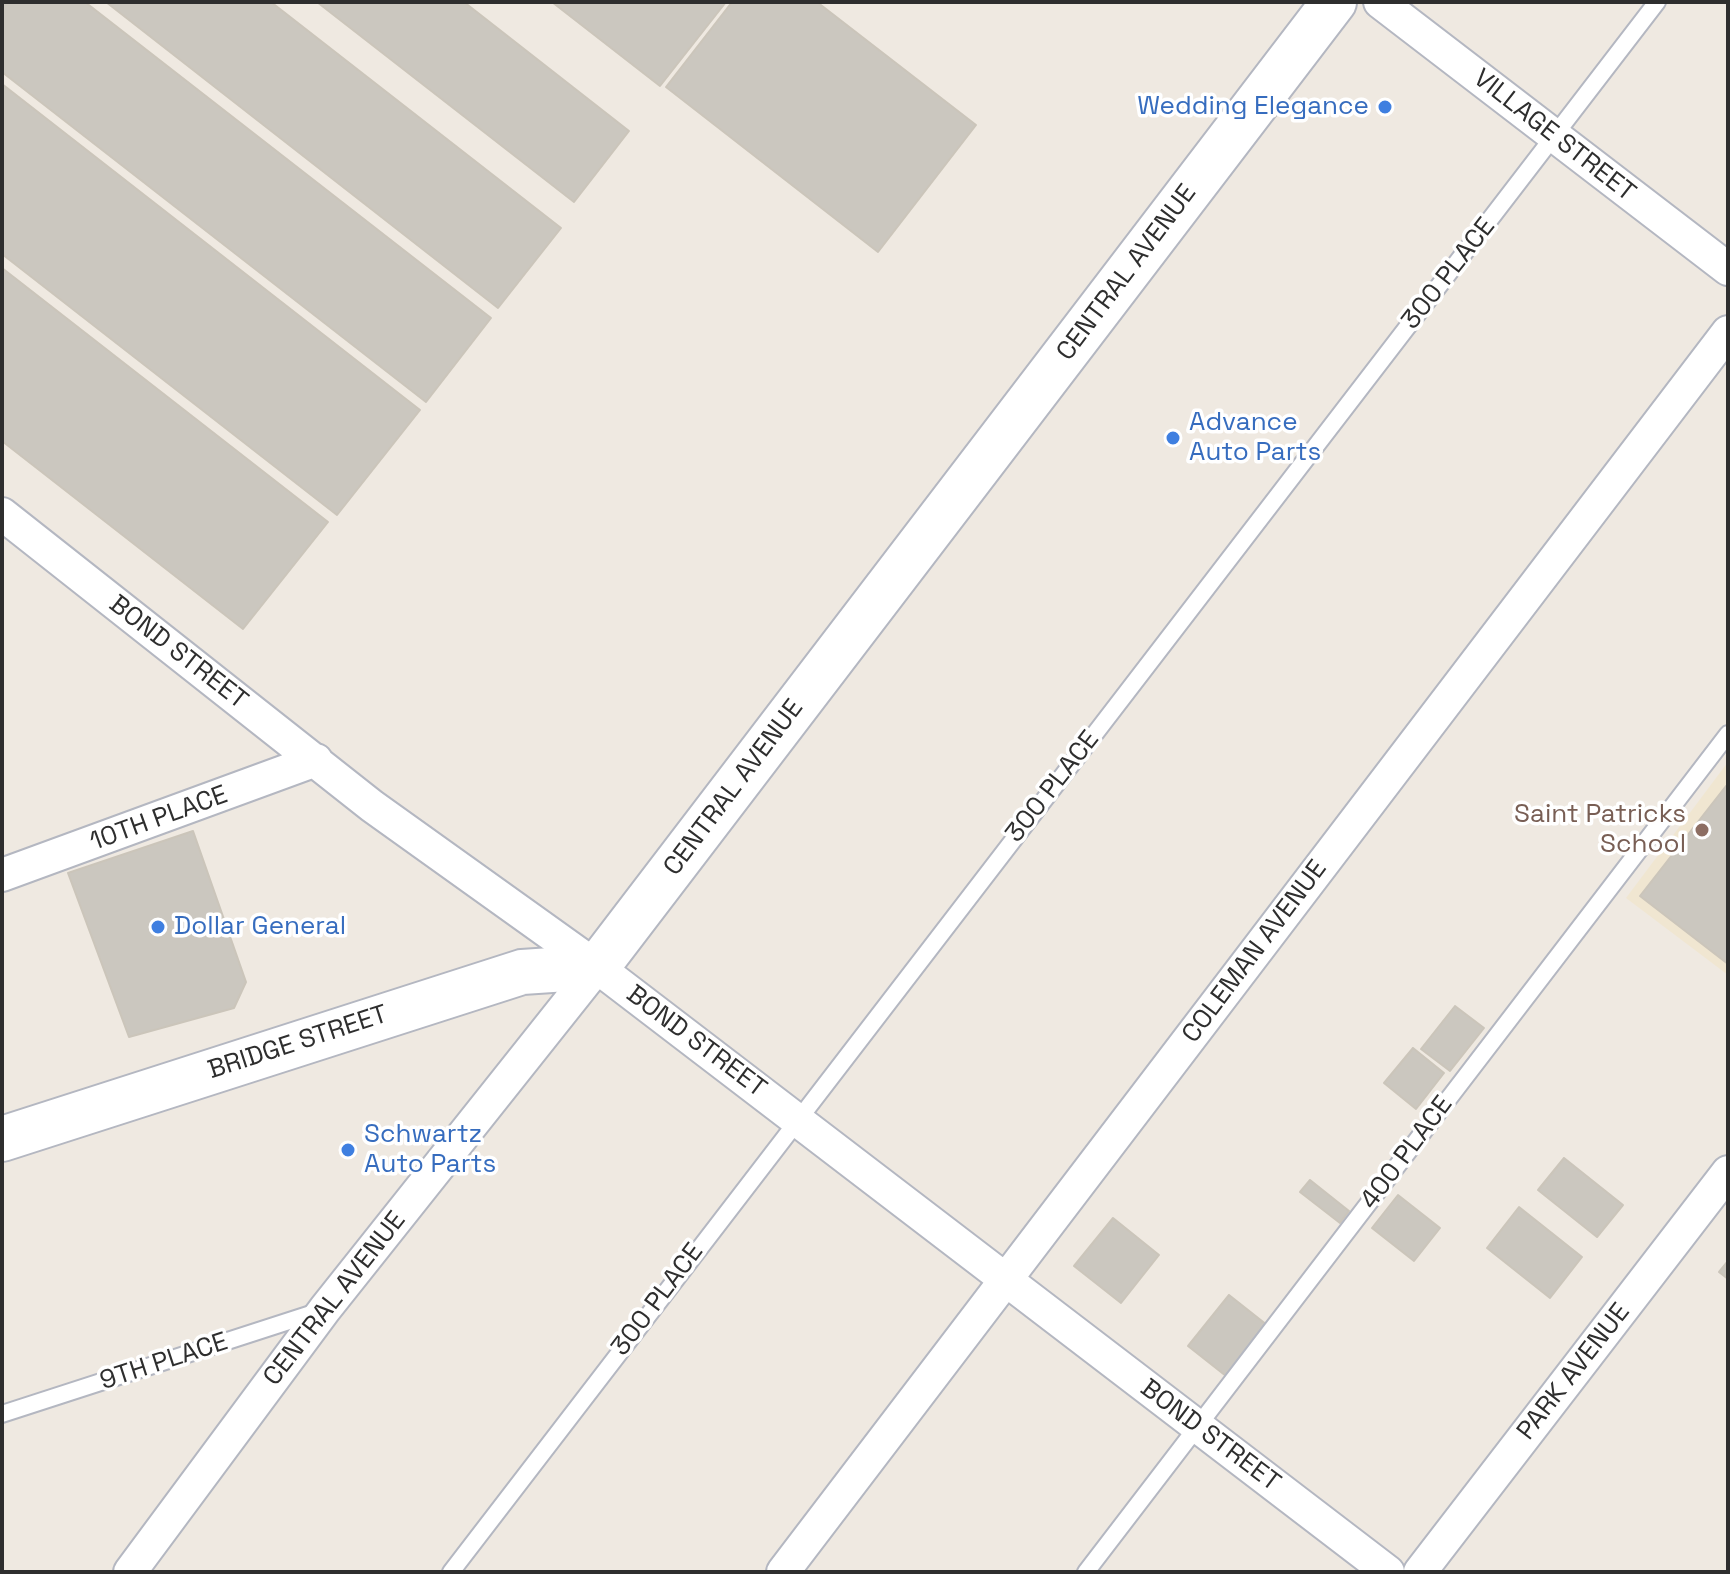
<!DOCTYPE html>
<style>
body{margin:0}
#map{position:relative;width:1730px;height:1574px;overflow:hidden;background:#efe9e1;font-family:"Space Grotesk",sans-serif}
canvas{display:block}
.frame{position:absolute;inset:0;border:4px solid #2e2e2e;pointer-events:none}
</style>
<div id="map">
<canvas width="1730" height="1574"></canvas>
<div class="frame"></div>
</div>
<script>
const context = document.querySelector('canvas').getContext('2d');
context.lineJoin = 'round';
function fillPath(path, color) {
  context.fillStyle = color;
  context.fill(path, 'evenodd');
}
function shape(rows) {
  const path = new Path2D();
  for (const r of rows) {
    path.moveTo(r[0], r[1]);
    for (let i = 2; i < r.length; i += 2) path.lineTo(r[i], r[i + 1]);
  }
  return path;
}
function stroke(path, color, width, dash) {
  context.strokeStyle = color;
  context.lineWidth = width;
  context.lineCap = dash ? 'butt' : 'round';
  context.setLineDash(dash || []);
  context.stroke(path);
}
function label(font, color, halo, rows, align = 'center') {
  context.font = font + ' "Space Grotesk",sans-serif';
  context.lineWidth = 7;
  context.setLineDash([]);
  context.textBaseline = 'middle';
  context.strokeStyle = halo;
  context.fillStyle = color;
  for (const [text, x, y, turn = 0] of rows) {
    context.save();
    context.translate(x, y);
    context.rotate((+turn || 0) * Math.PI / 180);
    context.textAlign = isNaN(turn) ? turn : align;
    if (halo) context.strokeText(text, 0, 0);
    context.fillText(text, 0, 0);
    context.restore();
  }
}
fillPath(shape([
 [1728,762,1728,975,1626,898]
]), '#f0e6d1');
const building = shape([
 [2,2,85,2,491,318,426,402,2,72,2,2],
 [106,2,271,2,561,228,498,308,106,2],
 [317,2,464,2,629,131,574,202,317,2],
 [552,2,726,2,660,86,552,2],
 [732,2,817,2,976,125,878,252,666,87,732,2],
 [2,84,420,410,337,515,2,254,2,84],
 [2,268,328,522,243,629,2,441,2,268],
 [1726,786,1728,787,1728,964,1640,896,1726,786],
 [193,831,246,982,234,1008,129,1037,68,873,193,831],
 [1455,1006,1484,1028,1450,1071,1421,1049,1455,1006],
 [1413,1048,1444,1073,1416,1109,1384,1083,1413,1048],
 [1564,1158,1623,1205,1597,1237,1538,1190,1564,1158],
 [1310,1180,1349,1211,1340,1223,1300,1192,1310,1180],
 [1398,1195,1440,1228,1414,1261,1372,1228,1398,1195],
 [1519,1207,1582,1257,1550,1298,1487,1248,1519,1207],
 [1113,1218,1159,1255,1121,1303,1074,1266,1113,1218],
 [1728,1261,1728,1279,1719,1272,1728,1261],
 [1229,1295,1267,1325,1226,1376,1188,1346,1229,1295]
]);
fillPath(building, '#cbc7bf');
stroke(building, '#cbc5ba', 2);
const service = shape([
 [2,1414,320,1311],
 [451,1572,1657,2],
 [1086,1572,1728,734]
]);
const minor = shape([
 [1380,2,1728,269],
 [2,514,372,806,597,967,1388,1572],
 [2,875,316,760],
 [130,1572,325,1309,597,967],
 [783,1572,1728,332],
 [1420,1572,1728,1172]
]);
const secondary = shape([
 [2,1139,522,972,597,967,1334,2]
]);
stroke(service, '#b4b7c1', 20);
stroke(minor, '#b4b7c1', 36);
stroke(secondary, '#b4b7c1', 48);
stroke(service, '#fff', 16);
stroke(minor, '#fff', 32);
stroke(secondary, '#fff', 44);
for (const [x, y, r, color] of [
 [1385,107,8,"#3f7fe0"],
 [1173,438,8,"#3f7fe0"],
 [1702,830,8,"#8d6e63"],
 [158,927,8,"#3f7fe0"],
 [348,1150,8,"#3f7fe0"]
]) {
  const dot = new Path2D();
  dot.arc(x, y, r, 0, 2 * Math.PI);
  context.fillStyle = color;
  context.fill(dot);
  stroke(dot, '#fff', 3);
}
label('26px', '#366cbe', '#fff', [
 ["Wedding Elegance",1369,107,"right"],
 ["Advance",1189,423],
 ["Auto Parts",1189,453],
 ["Dollar General",174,927],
 ["Schwartz",364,1135],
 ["Auto Parts",364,1165]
], 'left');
label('26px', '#2e2e2e', '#fff', [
 ["VILLAGE STREET",1554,136,38],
 ["CENTRAL AVENUE",1127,273,-53],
 ["300 PLACE",1449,274,-52],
 ["BOND STREET",178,653,38],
 ["300 PLACE",1053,787,-52],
 ["CENTRAL AVENUE",734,788,-53],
 ["10TH PLACE",159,819,-20],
 ["COLEMAN AVENUE",1255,952,-53],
 ["BOND STREET",696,1042,37],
 ["BRIDGE STREET",298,1043,-18],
 ["400 PLACE",1407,1153,-53],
 ["CENTRAL AVENUE",335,1299,-52],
 ["300 PLACE",658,1300,-53],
 ["9TH PLACE",164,1362,-18],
 ["PARK AVENUE",1574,1372,-52],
 ["BOND STREET",1210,1436,37]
]);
label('26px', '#785e54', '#fff', [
 ["Saint Patricks",1686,815],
 ["School",1686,845]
], 'right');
</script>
